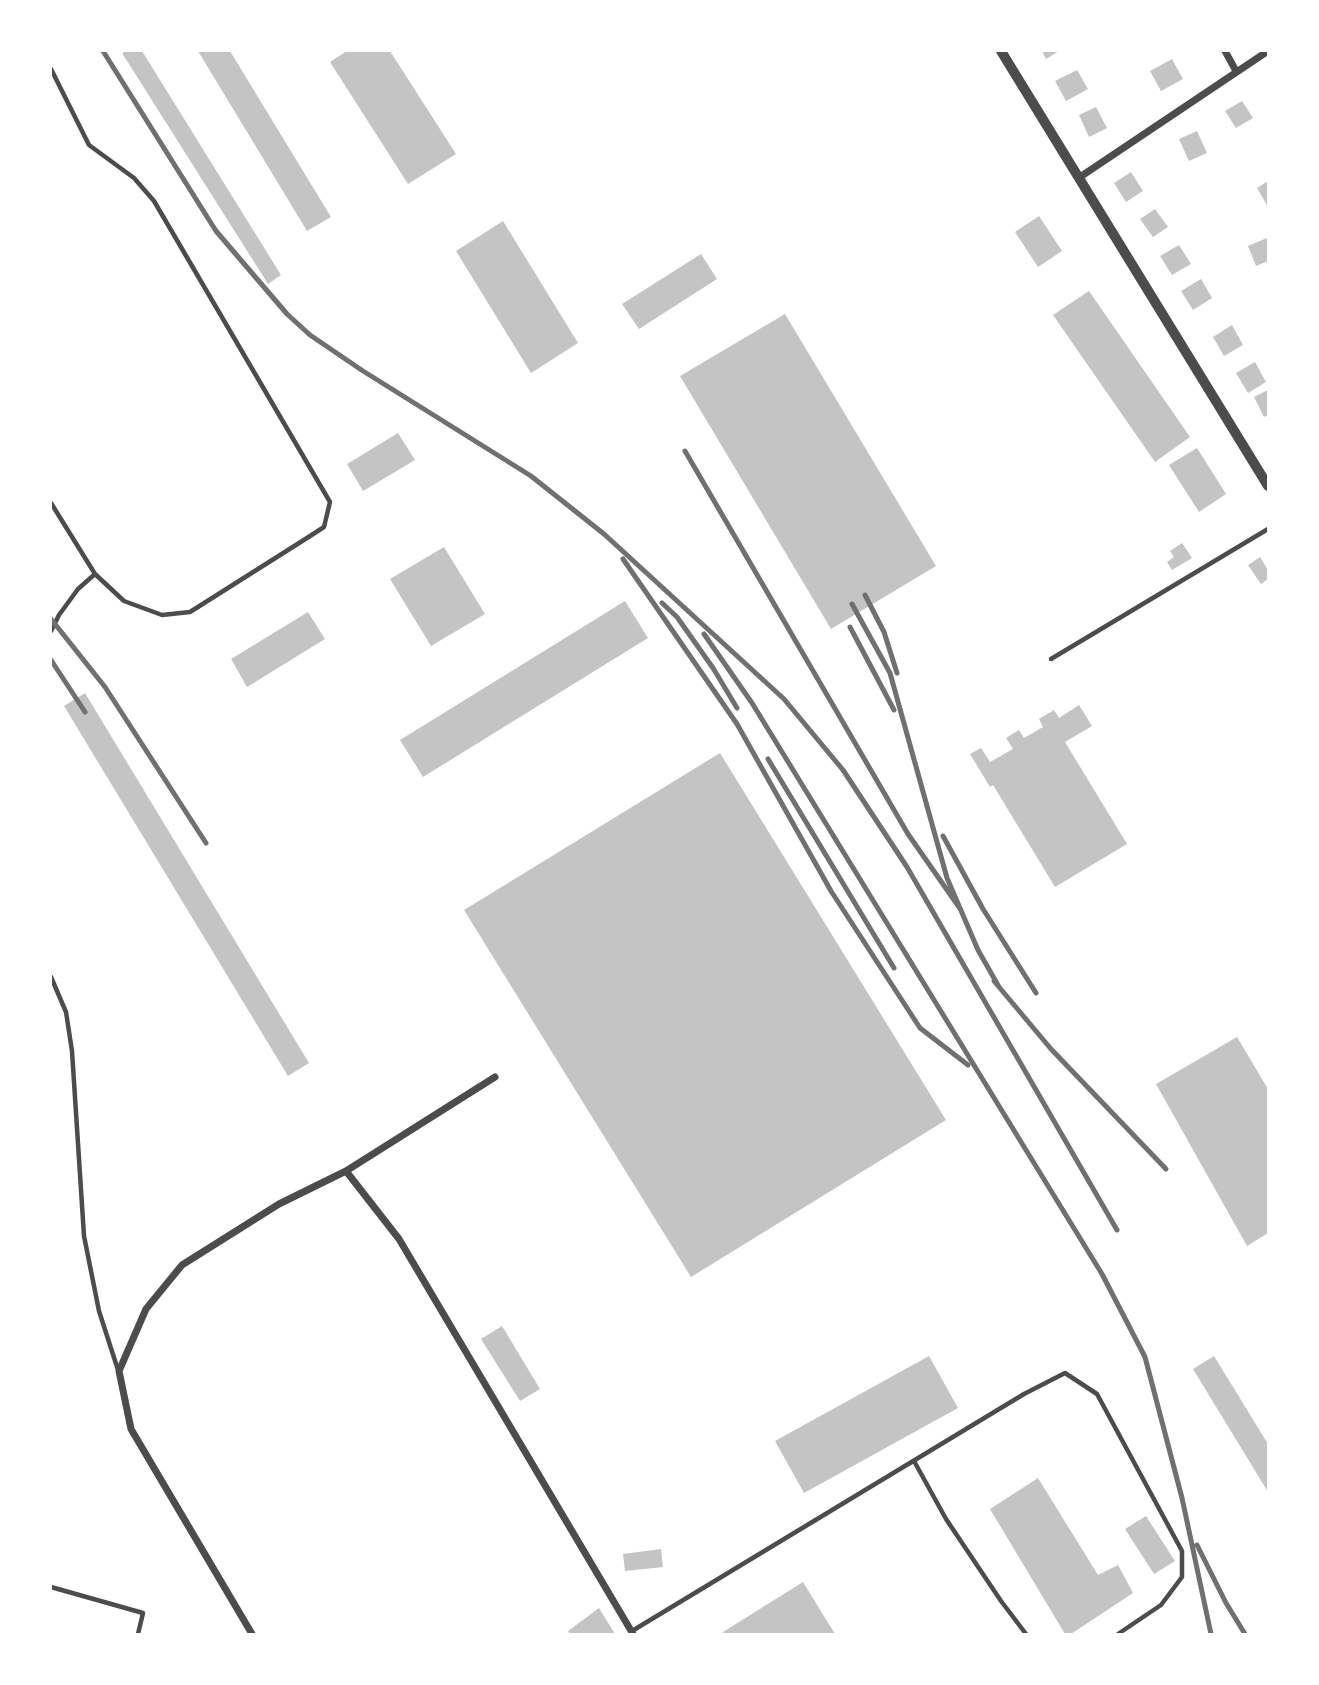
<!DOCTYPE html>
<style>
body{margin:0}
#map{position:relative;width:1319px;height:1685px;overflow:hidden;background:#fff;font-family:"Roboto Serif",serif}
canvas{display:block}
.frame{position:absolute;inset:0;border:52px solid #fff;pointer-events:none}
</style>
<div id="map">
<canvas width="1319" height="1685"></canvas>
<div class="frame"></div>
</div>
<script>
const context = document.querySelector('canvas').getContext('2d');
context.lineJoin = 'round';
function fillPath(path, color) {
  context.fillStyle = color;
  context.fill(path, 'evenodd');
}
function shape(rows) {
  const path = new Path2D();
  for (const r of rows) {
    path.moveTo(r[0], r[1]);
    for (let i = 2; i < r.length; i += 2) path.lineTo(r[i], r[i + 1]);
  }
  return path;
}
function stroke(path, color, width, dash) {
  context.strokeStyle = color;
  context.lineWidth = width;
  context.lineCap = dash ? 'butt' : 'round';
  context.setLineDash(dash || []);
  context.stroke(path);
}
fillPath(shape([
 [127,51,142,51,281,275,268,284,122,53],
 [198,51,230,51,331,217,307,231],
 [347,51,390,51,456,154,408,184,330,62],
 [1042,51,1059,51,1046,59],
 [1172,59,1183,79,1161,91,1150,71],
 [1077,70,1088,89,1066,101,1055,81],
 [1242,101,1253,118,1236,128,1225,111],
 [1096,107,1107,128,1089,137,1079,115],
 [1197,131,1207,153,1189,161,1179,139],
 [1131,172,1143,191,1126,202,1114,183],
 [1268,181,1268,207,1257,188],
 [1155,209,1168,227,1153,237,1140,219],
 [1039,216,1062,251,1038,267,1015,232],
 [503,221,578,343,531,373,456,251],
 [1267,238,1268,261,1256,266,1248,246],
 [1179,245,1191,264,1172,275,1160,256],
 [701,254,717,279,639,329,622,304],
 [1201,279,1212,298,1193,310,1181,291],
 [1089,291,1190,437,1155,462,1053,315],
 [785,314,936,566,831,629,680,376],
 [1232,325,1243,345,1224,356,1213,337],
 [1255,362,1266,382,1248,393,1236,373],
 [1268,390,1268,415,1264,417,1254,397],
 [398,433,415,460,363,491,347,464],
 [1197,448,1226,494,1199,512,1169,465],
 [1182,543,1192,558,1172,570,1167,562,1174,557,1170,551],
 [444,547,485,614,431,646,390,579],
 [1260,557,1268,570,1268,579,1261,584,1248,565],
 [625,601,648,638,423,777,400,740],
 [308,612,325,639,247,687,231,659],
 [85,693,309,1063,288,1076,64,706],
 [1079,705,1092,726,1065,742,1127,844,1055,887,993,785,990,787,970,754,981,748,990,762,1013,749,1006,738,1019,730,1024,738,1043,727,1039,719,1054,710,1059,718],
 [720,753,946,1120,691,1277,464,910],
 [1237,1037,1268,1089,1268,1233,1247,1246,1156,1084],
 [502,1326,540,1389,520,1401,481,1339],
 [929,1356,958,1408,804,1493,775,1441],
 [1214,1356,1268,1444,1268,1492,1193,1369],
 [1038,1478,1098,1575,1118,1565,1133,1593,1071,1634,1065,1634,990,1509],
 [1146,1516,1175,1561,1154,1574,1125,1529],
 [661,1549,663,1567,625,1571,623,1554],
 [803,1582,835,1634,724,1634,723,1632],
 [599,1608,615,1634,570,1634,568,1631]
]), '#c4c4c4');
stroke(shape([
 [51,69,89,145,134,178,154,201,330,502,324,527,307,538,190,612,162,615,124,601,95,574,51,503],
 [51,631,59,615,78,589,95,574],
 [1051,659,1268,529],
 [51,977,66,1012,72,1051,84,1236,99,1311,118,1370],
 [914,1461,946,1519,1001,1601,1026,1634],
 [51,1587,143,1613,138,1634],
 [632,1631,1024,1394,1065,1373,1097,1394,1182,1551,1182,1577,1161,1605,1118,1634]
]), '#4c4c4c', 4.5);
stroke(shape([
 [1225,51,1236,71],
 [1080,177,1268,51],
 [346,1171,399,1239,633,1634],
 [252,1634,131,1429,119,1371,146,1309,182,1265,279,1204,346,1171,495,1077]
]), '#4c4c4c', 7);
stroke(shape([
 [1001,51,1268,486]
]), '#4c4c4c', 10);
stroke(shape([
 [103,51,216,231,287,314,310,335,363,371,531,476,604,534,784,699,843,770,907,867,1117,1230],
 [685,451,908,834,961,910],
 [623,559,737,724,831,891,920,1028,968,1065],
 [865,595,884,632,897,673],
 [662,603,677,617,713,668,737,708],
 [852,604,890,673,947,878,978,950,999,987],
 [51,619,105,687,206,843],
 [850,627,894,710],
 [704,634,752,703,1102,1274,1145,1357,1182,1498,1211,1634],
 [51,660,85,712],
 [768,759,894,968],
 [943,836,983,909,1036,993],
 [994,981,1051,1049,1166,1169],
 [1197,1545,1226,1603,1245,1634]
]), '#707070', 5);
</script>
